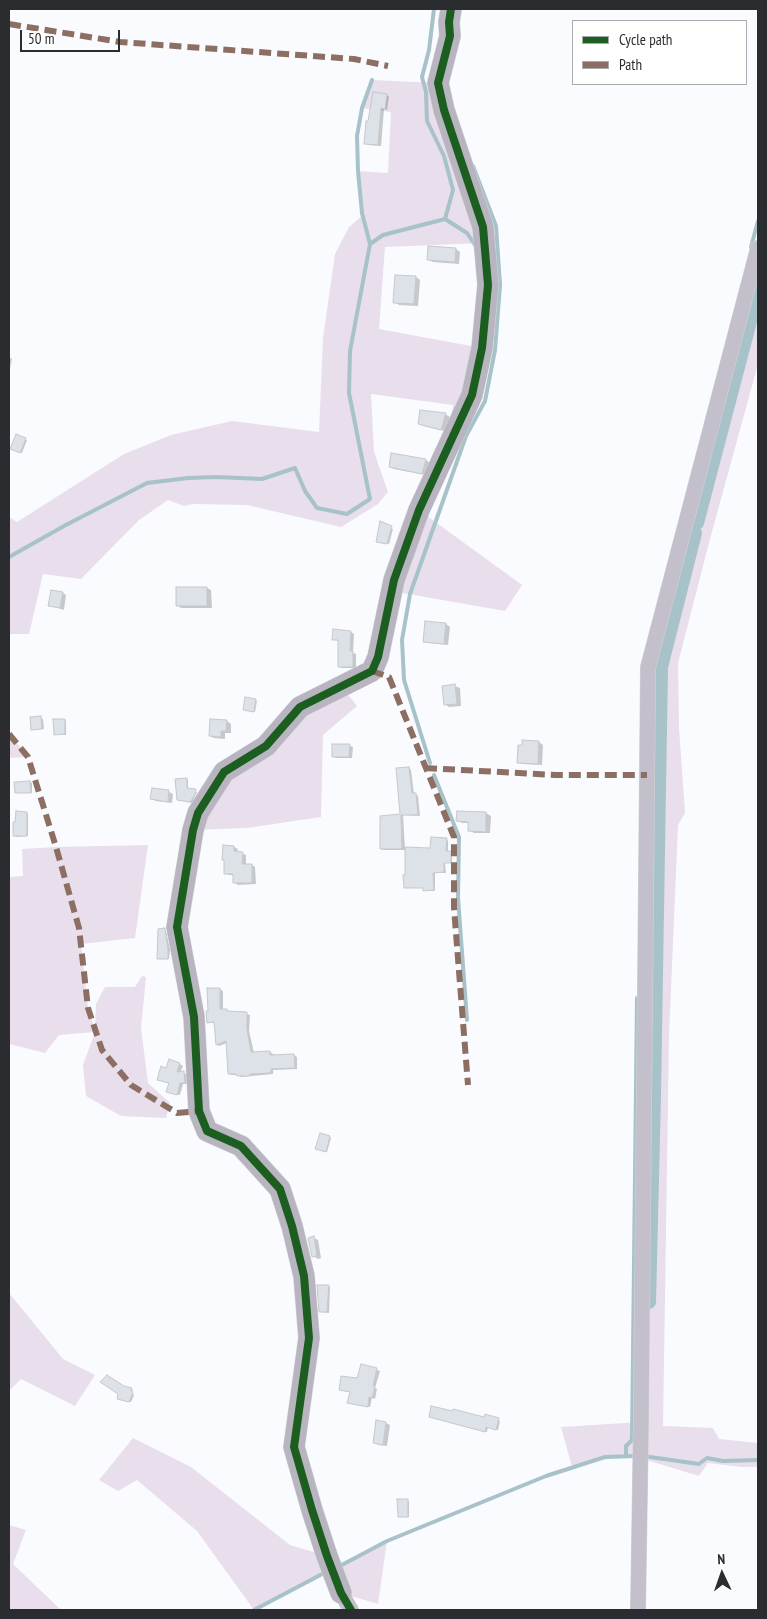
<!DOCTYPE html>
<style>
body{margin:0}
#map{position:relative;width:767px;height:1619px;overflow:hidden;background:#f9fbfe;font-family:"PT Sans Narrow",sans-serif}
canvas{display:block}
.frame{position:absolute;inset:0;border:10px solid #2b2c2f;pointer-events:none}
.legend{position:absolute;left:572px;top:20px;width:175px;height:65px;box-sizing:border-box;background:#fff;border:1px solid #aaabac;margin:0;padding:6px 9px;list-style:none;font-size:15px;color:#2b2c2f}
.legend li{display:flex;align-items:center;gap:10px;height:25px}
.legend b{width:25px;border:1px solid #aaabac}
.north{position:absolute;left:697px;top:1549px;width:50px;height:50px;-webkit-text-stroke:4px #fff;paint-order:stroke;rotate:357deg;font-size:14px;font-weight:700;line-height:20px;text-align:center;color:#2b2c2f}
.north::after{content:'';display:block;margin:auto;width:18px;height:22px;background:#2b2c2f;clip-path:polygon(50% 0,100% 100%,50% 72%,0 100%)}
.scale{position:absolute;left:20px;top:30px;width:100px;height:22px;box-sizing:border-box;border:2px solid #2b2c2f;border-top:0;padding-left:6px;font-size:15px;line-height:18px;white-space:nowrap;color:#2b2c2f;-webkit-text-stroke:4px #fff;paint-order:stroke}
</style>
<div id="map">
<canvas width="767" height="1619"></canvas>
<div class="frame"></div>
<ul class="legend">
<li><b style="height:6px;background:#1b5e20"></b>Cycle path</li>
<li><b style="height:6px;background:#8d6e63"></b>Path</li>
</ul>
<div class="north">N</div>
<div class="scale">50 m</div>
</div>
<script>
const context = document.querySelector('canvas').getContext('2d');
context.lineJoin = 'round';
function fillPath(path, color) {
  context.fillStyle = color;
  context.fill(path, 'evenodd');
}
function shape(rows) {
  const path = new Path2D();
  for (const r of rows) {
    path.moveTo(r[0], r[1]);
    for (let i = 2; i < r.length; i += 2) path.lineTo(r[i], r[i + 1]);
  }
  return path;
}
function stroke(path, color, width, dash) {
  context.strokeStyle = color;
  context.lineWidth = width;
  context.lineCap = dash ? 'butt' : 'round';
  context.setLineDash(dash || []);
  context.stroke(path);
}
fillPath(shape([
 [372,80,438,83,484,243,385,247,379,329,482,348,449,430,453,405,371,394,374,452,388,492,378,504,341,527,247,505,193,504,184,506,168,500,139,520,81,579,43,574,29,634,9,634,9,517,17,522,124,454,171,435,232,421,319,432,323,338,335,254,349,227,363,215,358,171,388,173,391,112,362,108],
 [758,248,758,364,710,539,678,663,679,728,685,813,678,825,669,1036,663,1426,713,1428,719,1439,758,1443,758,1467,741,1467,708,1463,699,1476,640,1458,637,1456,605,1457,572,1467,561,1427,641,1422,648,667],
 [419,510,522,585,505,611,391,591],
 [342,687,357,706,323,735,321,817,247,828,193,830,224,772],
 [9,734,28,756,28,757,9,758],
 [148,845,135,938,81,944,88,1008,95,1030,96,1004,105,987,135,987,142,976,146,977,141,1028,148,1083,170,1103,166,1118,121,1116,86,1096,83,1065,95,1032,59,1035,45,1053,9,1044,9,877,23,876,22,849,56,847],
 [9,1293,63,1359,95,1375,75,1406,21,1379,9,1391],
 [133,1438,191,1467,290,1545,327,1556,338,1566,387,1541,378,1604,341,1593,326,1573,254,1610,197,1531,137,1480,118,1491,99,1480],
 [9,1525,26,1530,13,1564,61,1610,9,1610]
]), '#e9deeb');
fillPath(shape([
 [387,95,389,97,387,110,384,109,381,146,368,145,366,143,369,122],
 [456,249,460,252,459,264,433,262,429,260],
 [416,277,420,280,418,306,399,305,395,302],
 [9,357,12,359,9,373],
 [445,414,450,417,445,431,424,426,419,424],
 [17,436,27,440,22,453,14,450],
 [392,454,426,460,430,463,426,475,394,469,390,467],
 [381,523,393,529,389,544,379,542],
 [207,588,211,590,212,608,181,608,177,605],
 [63,593,66,595,64,610,49,605],
 [446,624,450,627,448,645,429,643,424,641],
 [351,632,354,634,353,653,356,654,356,668,342,668,339,666,339,641,333,639],
 [455,686,460,688,461,706,449,707,445,704],
 [255,700,257,701,255,712,246,710],
 [41,718,43,719,44,729,33,729],
 [64,720,66,721,66,735,55,734],
 [211,720,227,721,231,724,231,733,225,733,225,739,214,738,210,736],
 [539,742,543,745,542,765,522,764,518,762],
 [350,746,353,747,352,758,336,758,333,756],
 [409,768,411,770,414,794,418,796,420,816,403,815,405,849,431,849,447,840,448,841,448,852,452,853,452,863,445,863,446,873,435,873,435,891,426,891,424,888,405,888,407,876,406,850,384,850,381,849,401,815],
 [186,779,188,780,188,790,197,792,192,803,178,800],
 [30,782,32,783,32,793,16,793],
 [153,790,169,792,173,794,172,803,156,801,152,799],
 [27,813,28,814,28,836,16,837,14,836],
 [458,813,486,813,491,816,490,833,474,833,469,830,469,823,462,823,458,821],
 [224,846,234,847,238,849,237,852,246,855,246,865,252,865,255,867,256,884,238,885,234,882,234,875,229,875,225,873],
 [164,930,166,931,170,950,169,959,159,958],
 [220,989,223,991,223,1010,250,1015,249,1031,254,1053,270,1052,273,1054,273,1056,294,1055,297,1057,297,1069,273,1070,273,1074,241,1077,238,1075,232,1075,229,1074,227,1043,219,1046,217,1045,215,1023,208,1022,209,1012],
 [180,1064,183,1066,180,1073,187,1074,188,1084,183,1084,180,1095,171,1093,170,1084,159,1080,167,1070],
 [330,1137,331,1138,327,1152,319,1149],
 [314,1238,318,1240,321,1258,318,1259,313,1256],
 [329,1286,330,1287,329,1313,322,1312,321,1311],
 [362,1366,380,1371,375,1388,377,1389,375,1399,372,1398,370,1407,349,1402,351,1392,340,1390,358,1380],
 [124,1388,133,1390,132,1393,134,1395,131,1402,120,1400],
 [485,1416,500,1421,498,1430,488,1427,487,1432,432,1417,485,1418],
 [386,1423,390,1425,387,1446,379,1445,375,1443],
 [407,1500,409,1501,409,1517,401,1517,399,1516]
]), '#0003');
stroke(shape([
 [445,219,467,233,475,245],
 [370,244,362,213,358,171,357,136,362,108,372,80],
 [751,247,758,221],
 [9,557,64,526,147,483,188,478,216,477,262,479,295,468,305,491,317,508,347,514,370,499,349,393,350,351,370,244,383,235,445,219,453,190,444,156,427,121,426,92,422,77,429,50,434,9],
 [430,763,404,680,402,640,410,594,466,436,485,401,495,350,500,285,496,226,473,166],
 [434,775,459,837,458,898,467,1020],
 [626,1456,626,1446,632,1440,637,998],
 [643,1456,699,1464,707,1458,723,1461,758,1460],
 [338,1567,387,1541,546,1476,605,1457,636,1456],
 [254,1610,326,1572]
]), '#a7c2c9', 4);
stroke(shape([
 [697,523,758,291],
 [649,1302,654,1095,661,667,695,533]
]), '#a7c2c9', 14);
const building = shape([
 [373,92,387,94,385,109,381,108,378,145,364,144,366,121,368,121,373,92],
 [428,246,456,248,455,262,427,260,428,246],
 [395,275,416,276,414,304,393,303,395,275],
 [420,410,446,413,441,430,418,424,420,410],
 [16,434,26,438,20,453,10,449,16,434],
 [391,453,426,459,422,474,389,467,391,453],
 [380,521,392,526,387,544,376,542,380,521],
 [176,587,207,587,207,606,176,606,176,587],
 [51,590,63,592,60,608,48,606,51,590],
 [425,621,446,623,444,644,423,642,425,621],
 [333,629,351,631,350,651,353,651,353,667,338,667,338,640,332,640,333,629],
 [455,684,457,704,444,705,442,686,455,684],
 [245,697,256,699,254,712,243,710,245,697],
 [41,716,42,729,31,730,30,717,41,716],
 [53,719,65,719,65,734,54,735,53,719],
 [210,719,227,720,226,731,221,731,221,737,209,736,210,719],
 [522,740,539,741,538,764,517,763,518,745,522,745,522,740],
 [332,744,350,744,349,757,332,757,332,744],
 [409,767,412,793,416,793,418,815,401,815,402,849,380,849,380,816,400,814,396,768,409,767],
 [187,778,187,788,196,789,195,795,190,802,177,800,175,779,187,778],
 [30,781,31,793,15,793,14,782,30,781],
 [152,788,169,790,168,802,150,799,152,788],
 [16,811,27,812,27,836,13,836,13,822,15,822,16,811],
 [457,811,486,812,486,832,468,831,468,822,456,821,457,811],
 [431,837,447,838,446,851,451,851,451,863,444,863,444,872,433,873,434,890,423,891,423,888,404,888,403,875,405,875,405,847,430,848,431,837],
 [223,845,234,846,234,851,243,852,242,864,252,864,252,883,233,883,233,874,224,874,224,860,222,860,223,845],
 [165,928,168,949,168,959,157,959,158,929,165,928],
 [207,988,220,988,220,1009,227,1009,227,1011,247,1012,247,1029,251,1052,270,1051,270,1055,294,1054,295,1068,271,1069,271,1073,250,1074,250,1076,237,1076,236,1074,228,1074,226,1041,216,1045,214,1022,207,1023,206,1011,208,1011,207,988],
 [169,1059,180,1063,177,1072,184,1071,185,1083,180,1083,177,1095,166,1092,169,1083,157,1080,161,1066,166,1068,169,1059],
 [320,1133,330,1136,326,1152,315,1149,320,1133],
 [314,1236,317,1256,312,1257,308,1238,314,1236],
 [317,1285,329,1285,327,1312,319,1312,317,1285],
 [361,1364,377,1368,373,1386,375,1386,372,1398,369,1397,368,1407,347,1403,350,1392,339,1390,341,1376,357,1378,361,1364],
 [107,1375,124,1386,132,1388,131,1391,133,1393,129,1402,117,1399,118,1394,100,1382,107,1375],
 [431,1406,453,1411,453,1409,484,1417,485,1414,499,1418,496,1430,486,1427,485,1432,429,1417,431,1406],
 [376,1420,386,1422,383,1445,373,1443,376,1420],
 [397,1499,408,1499,408,1517,398,1517,397,1499]
]);
fillPath(building, '#dce2e8');
stroke(building, '#c6c8cb', 1);
const street = shape([
 [341,1593,351,1610],
 [638,1610,641,1421,648,667,758,248]
]);
const secondary = shape([
 [341,1593,327,1556,312,1510,294,1447,309,1338,304,1276,292,1226,280,1189,241,1146,207,1131,199,1111,194,1017,177,927,193,830,198,813,224,772,266,746,300,707,372,671,378,657,394,580,419,510,472,395,482,348,488,285,483,227,444,110,438,83,450,36,449,22,451,9]
]);
stroke(street, '#d5d6d8', 16);
stroke(secondary, '#d5d6d8', 22);
stroke(street, '#c3c0cb', 15);
stroke(secondary, '#b8b5c1', 21);
stroke(shape([
 [9,24,120,42,354,59,388,66],
 [372,671,389,677,454,837,454,908,468,1085],
 [9,734,28,757,56,847,79,928,88,1008,102,1050,131,1085,177,1113,199,1111],
 [425,768,556,775,647,775]
]), '#8d6e63', 6, [12, 6]);
stroke(shape([
 [351,1610,341,1593,327,1556,312,1510,294,1447,309,1338,304,1276,292,1226,280,1189,241,1146,207,1131,199,1111,194,1017,177,927,193,830,198,813,224,772,266,746,300,707,372,671,378,657,394,580,419,510,472,395,482,348,488,285,483,227,444,110,438,83,450,36,449,22,451,9]
]), '#1b5e20', 8);
</script>
